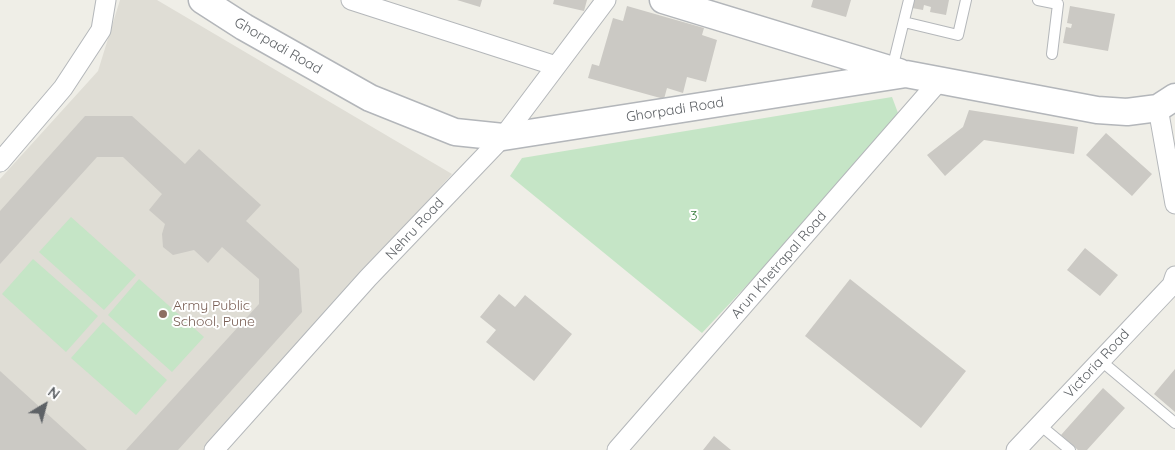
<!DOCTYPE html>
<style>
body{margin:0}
#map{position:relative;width:1175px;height:450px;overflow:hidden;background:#efeee7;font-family:Quicksand,sans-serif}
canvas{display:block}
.north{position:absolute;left:20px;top:380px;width:50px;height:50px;-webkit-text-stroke:4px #fff;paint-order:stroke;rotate:37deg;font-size:14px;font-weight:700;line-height:20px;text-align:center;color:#5e6266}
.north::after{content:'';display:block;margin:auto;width:18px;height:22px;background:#5e6266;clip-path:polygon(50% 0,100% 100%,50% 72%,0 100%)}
</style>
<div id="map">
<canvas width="1175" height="450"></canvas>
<div class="north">N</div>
</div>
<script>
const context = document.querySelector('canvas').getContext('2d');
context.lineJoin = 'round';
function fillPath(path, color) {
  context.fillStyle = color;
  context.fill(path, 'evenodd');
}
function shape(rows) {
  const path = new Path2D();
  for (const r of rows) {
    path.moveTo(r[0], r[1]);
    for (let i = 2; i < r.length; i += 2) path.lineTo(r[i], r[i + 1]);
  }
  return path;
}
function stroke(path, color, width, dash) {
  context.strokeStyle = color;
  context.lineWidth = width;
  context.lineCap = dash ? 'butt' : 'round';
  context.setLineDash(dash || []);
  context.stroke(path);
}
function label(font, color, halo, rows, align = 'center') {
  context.font = font + ' Quicksand,sans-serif';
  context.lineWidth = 4;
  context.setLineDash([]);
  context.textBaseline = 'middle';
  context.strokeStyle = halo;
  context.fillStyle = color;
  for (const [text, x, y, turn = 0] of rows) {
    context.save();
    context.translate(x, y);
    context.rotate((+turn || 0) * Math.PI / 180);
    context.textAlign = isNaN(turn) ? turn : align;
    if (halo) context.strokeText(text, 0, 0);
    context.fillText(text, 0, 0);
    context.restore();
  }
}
fillPath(shape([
 [120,0,157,0,452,174,205,450,0,450,0,179,98,71]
]), '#dfddd5');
fillPath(shape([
 [892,97,901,121,702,333,510,176,522,158],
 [71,217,136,275,104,310,39,252],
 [33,259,98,316,66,352,2,294],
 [139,279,204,337,172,372,108,315],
 [103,322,167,380,136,415,71,358]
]), '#c5e5c6');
fillPath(shape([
 [457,0,482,0,480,7],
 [554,0,587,0,584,11,553,4],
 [813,0,851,0,846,17,811,7],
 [913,0,949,0,946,15,930,12,931,7,924,5,923,10,912,8],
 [627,6,704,28,702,35,717,40,706,82,687,77,683,93,667,88,664,99,588,78,592,64,599,66,613,18,623,21],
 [1070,6,1115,14,1108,51,1063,43,1066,27,1071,28,1072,24,1067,23],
 [969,110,1078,127,1074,154,984,140,945,176,927,155,963,127],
 [85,116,132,116,185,164,199,149,261,205,246,221,299,269,302,312,178,450,126,450,259,304,259,279,222,247,208,263,194,250,173,255,163,247,162,234,165,224,149,210,162,194,123,157,97,157,0,264,0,211],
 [1106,133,1152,174,1132,196,1086,155],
 [1085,248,1118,275,1100,296,1067,270],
 [850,279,966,371,921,428,805,336],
 [499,294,515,307,525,295,572,334,534,381,486,342,496,330,480,317],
 [1175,369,1175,412,1154,394],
 [0,371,87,450,0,450],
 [1103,388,1125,408,1087,450,1078,450,1061,435],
 [714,436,731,450,703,450]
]), '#cbc9c4');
const lane = shape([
 [1038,0,1058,4,1052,54],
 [904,22,958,35,966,0],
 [892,69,909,0],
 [1100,360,1175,423],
 [1040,425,1070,450]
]);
const street = shape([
 [351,0,556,66],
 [1158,108,1175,204],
 [0,162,63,88,101,30,106,0],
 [214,450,368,278,503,137,606,0],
 [617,450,940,80],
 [1016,450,1172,285,1175,276]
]);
const secondary = shape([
 [202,0,244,27,370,98,455,132,503,137,906,74,1097,110,1127,112,1158,108,1175,97],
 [663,0,899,72]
]);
stroke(lane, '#b4b7ba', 12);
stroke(street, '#b4b7ba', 21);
stroke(secondary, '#b3b6ba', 29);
stroke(lane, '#fff', 10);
stroke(street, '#fff', 19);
stroke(secondary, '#fff', 26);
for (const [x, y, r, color] of [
 [163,314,5,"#8d6e63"]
]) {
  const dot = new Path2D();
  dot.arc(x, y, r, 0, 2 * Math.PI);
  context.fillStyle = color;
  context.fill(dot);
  stroke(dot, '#fff', 2);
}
label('14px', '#5e6266', '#fff', [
 ["Ghorpadi Road",278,46,30],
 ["Ghorpadi Road",675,110,-9],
 ["Nehru Road",415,229,-47],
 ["Arun Khetrapal Road",779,265,-49],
 ["Victoria Road",1097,364,-47]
]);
label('14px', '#3a813f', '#fff', [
 ["3",694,216]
]);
label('14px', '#785e54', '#fff', [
 ["Army Public",173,306],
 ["School, Pune",173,322]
], 'left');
</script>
